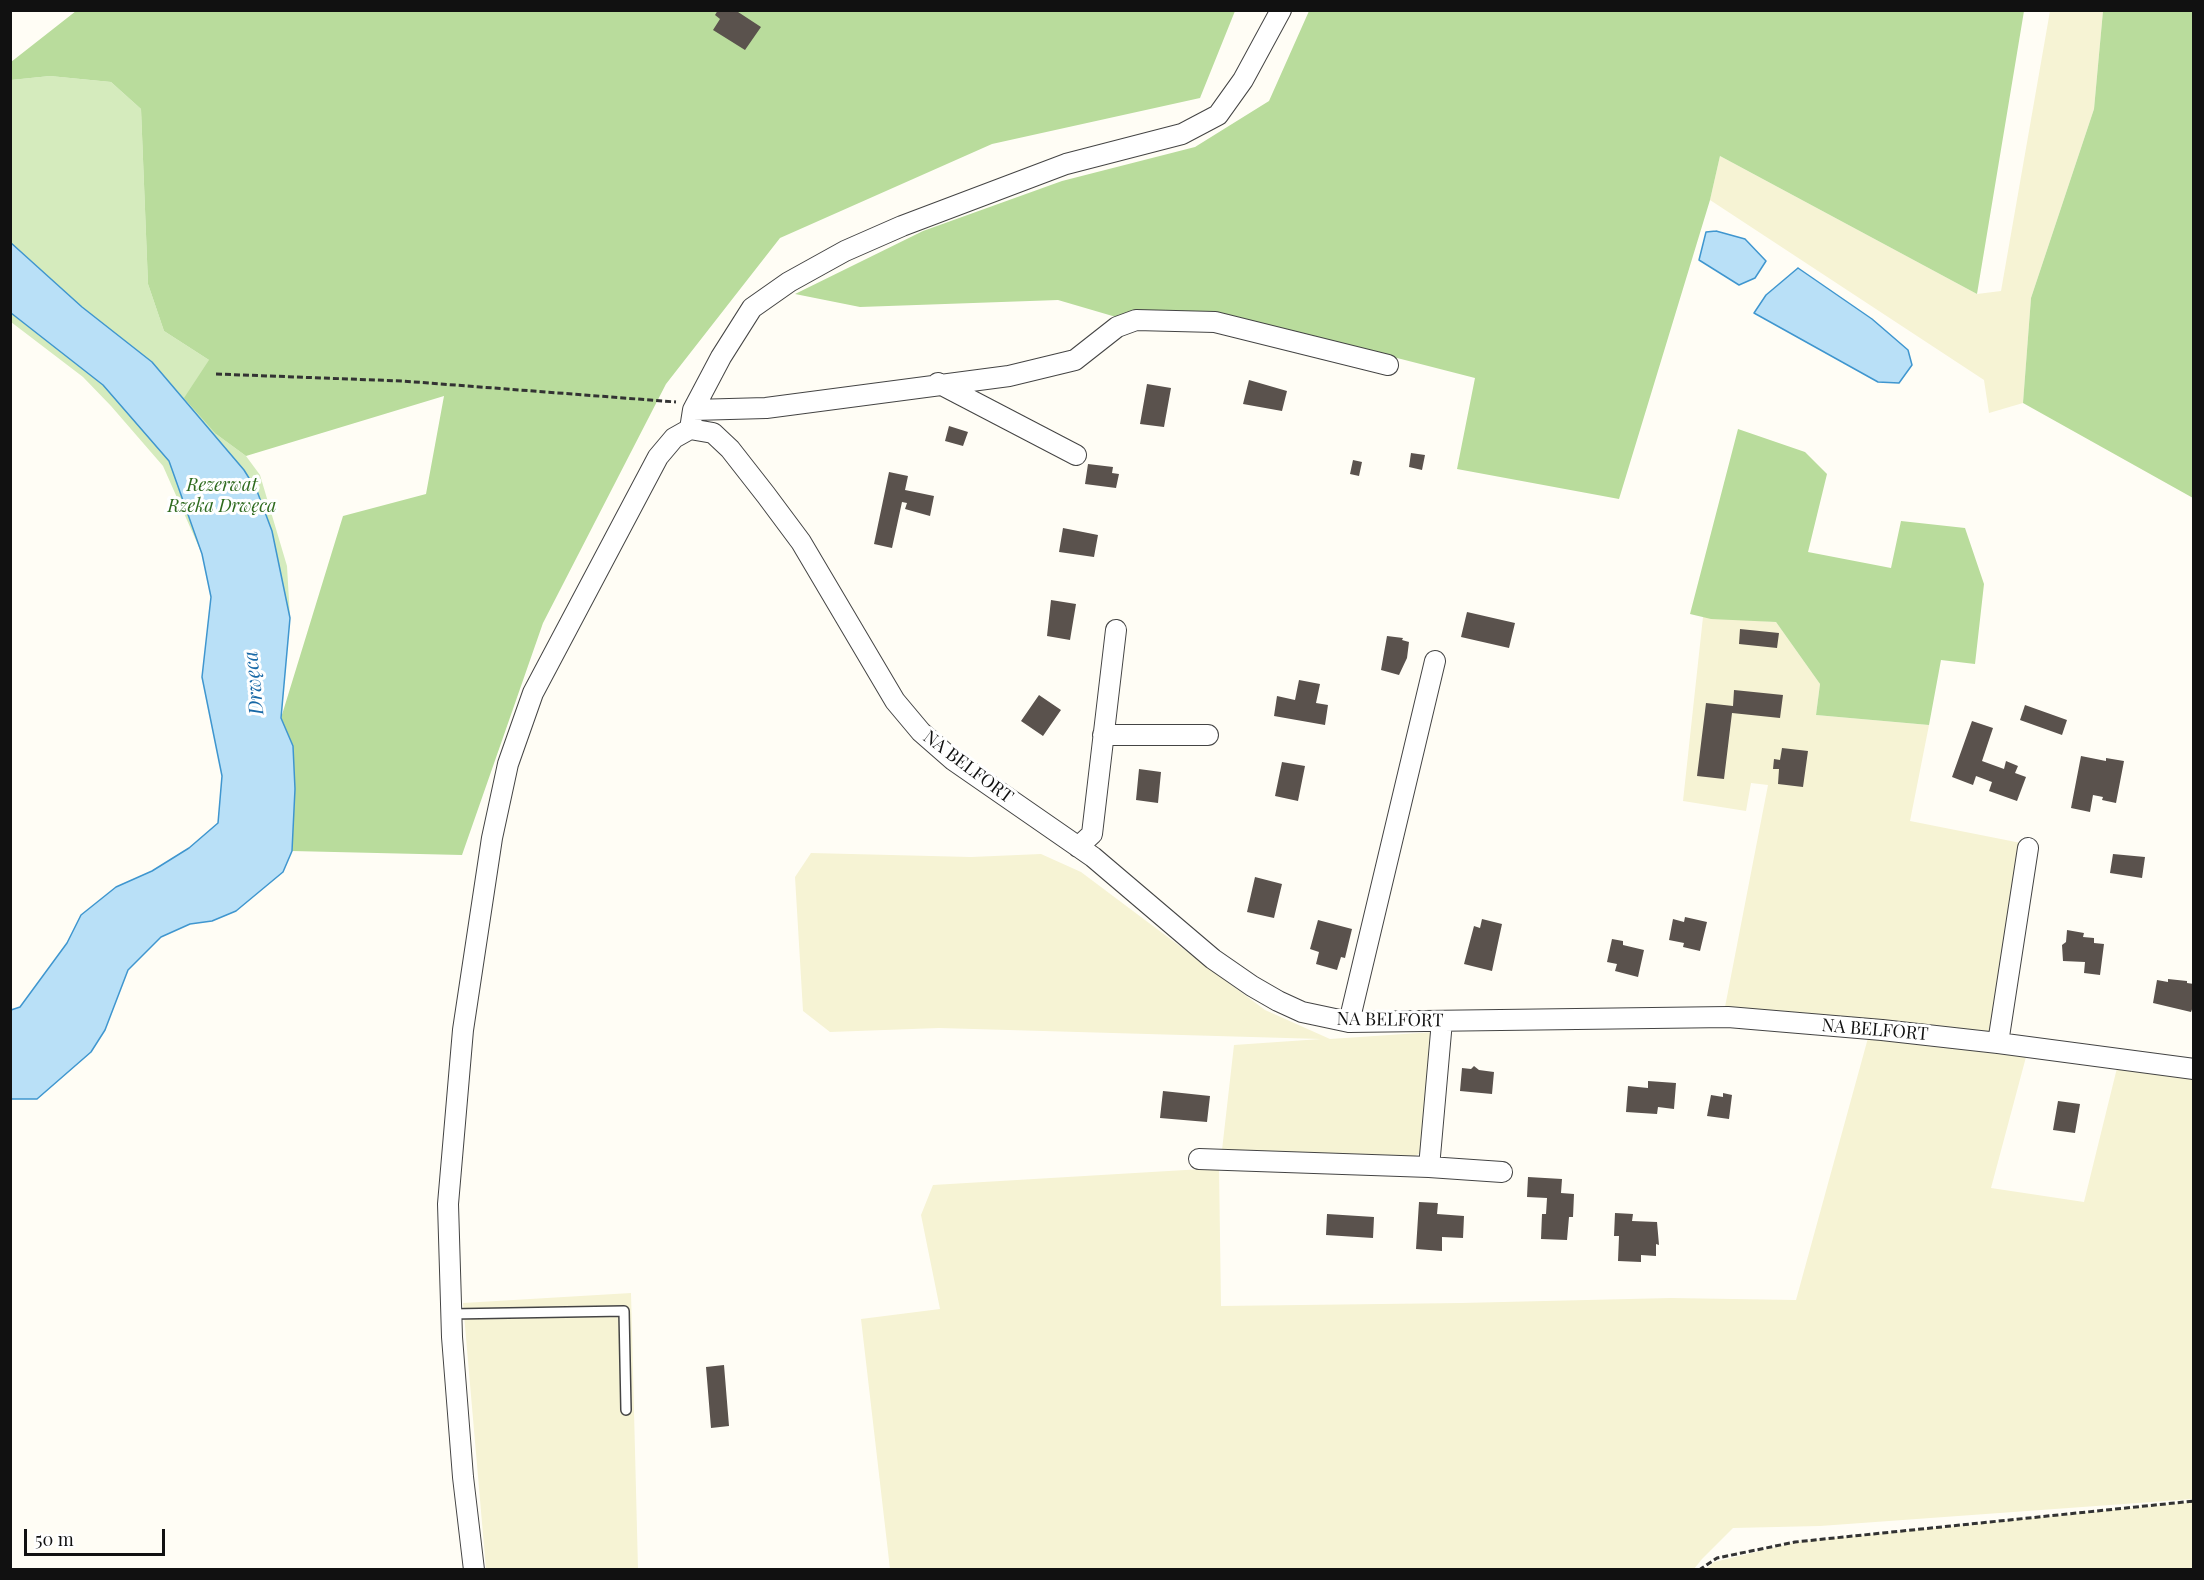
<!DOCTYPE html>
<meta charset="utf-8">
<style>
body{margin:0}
#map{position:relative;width:2204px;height:1580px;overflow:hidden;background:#fffdf5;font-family:"Playfair Display",serif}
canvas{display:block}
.frame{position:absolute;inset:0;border:12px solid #111;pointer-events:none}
.scale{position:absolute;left:24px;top:1529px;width:141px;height:27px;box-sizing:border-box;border:3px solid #111;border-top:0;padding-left:8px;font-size:18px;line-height:21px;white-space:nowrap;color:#111;-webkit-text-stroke:4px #fff;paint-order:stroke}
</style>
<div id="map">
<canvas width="2204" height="1580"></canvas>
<div class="frame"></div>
<div class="scale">50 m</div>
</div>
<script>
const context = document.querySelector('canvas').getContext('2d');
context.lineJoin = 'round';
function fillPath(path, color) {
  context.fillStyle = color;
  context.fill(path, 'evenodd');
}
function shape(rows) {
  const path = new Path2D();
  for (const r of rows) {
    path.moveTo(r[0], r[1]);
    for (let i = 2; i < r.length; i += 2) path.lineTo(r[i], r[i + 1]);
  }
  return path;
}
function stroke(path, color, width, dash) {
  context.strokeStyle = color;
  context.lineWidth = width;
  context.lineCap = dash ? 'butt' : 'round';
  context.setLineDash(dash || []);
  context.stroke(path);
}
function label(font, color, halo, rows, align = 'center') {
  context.font = font + ' "Playfair Display",serif';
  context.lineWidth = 6;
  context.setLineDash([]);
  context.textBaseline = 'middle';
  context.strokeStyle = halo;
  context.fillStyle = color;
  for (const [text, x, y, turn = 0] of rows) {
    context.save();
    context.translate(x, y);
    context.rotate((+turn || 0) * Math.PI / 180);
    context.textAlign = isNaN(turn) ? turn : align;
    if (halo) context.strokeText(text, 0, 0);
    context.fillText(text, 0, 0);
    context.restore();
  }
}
fillPath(shape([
 [2050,11,2103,11,2094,109,2031,298,2023,403,1989,413,1984,380,1710,200,1720,156,1977,294,2001,291],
 [1703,617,1776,622,1820,684,1816,715,1929,725,1910,821,2021,843,1994,1032,1725,1007,1768,785,1751,783,1746,811,1683,801],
 [811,853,971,857,1041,854,1081,872,1265,1010,1330,1039,1434,1032,1426,1150,1404,1162,1222,1150,1234,1045,1321,1039,939,1028,830,1032,803,1011,795,877],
 [1868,1038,2026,1057,1991,1188,2084,1202,2117,1068,2193,1077,2193,1499,1820,1526,1733,1528,1702,1559,1694,1569,890,1569,861,1319,940,1309,921,1215,933,1185,1219,1168,1221,1306,1461,1303,1671,1298,1796,1300],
 [631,1293,638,1569,486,1569,463,1303],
 [2193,1502,2193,1569,1706,1569,1714,1562,1797,1542]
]), '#f6f3d4');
fillPath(shape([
 [50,76,111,82,141,109,148,284,164,331,209,360,216,434,246,456,260,475,287,566,290,618,281,718,293,746,292,851,283,872,236,911,212,921,190,924,161,937,128,970,105,1030,91,1052,37,1099,11,1099,11,1010,20,1007,67,943,81,915,116,887,152,871,189,848,218,823,222,776,202,677,211,597,202,554,163,466,111,406,83,377,11,322,11,80]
]), '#d5ebbd');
fillPath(shape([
 [76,11,1235,11,1200,98,992,144,780,238,666,384,543,623,462,855,292,851,295,789,293,746,281,718,343,516,426,494,444,396,246,456,216,434,184,398,209,360,164,331,148,284,141,109,111,82,50,76,11,80,11,62],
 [1309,11,2024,11,1977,294,1720,156,1710,200,1619,499,1457,469,1475,378,1401,359,1214,315,1116,317,1058,300,860,307,795,294,923,231,1062,181,1195,147,1269,101],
 [2103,11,2193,11,2193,498,2023,403,2031,298,2094,109],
 [1738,429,1805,452,1827,474,1808,552,1891,568,1901,521,1965,528,1984,584,1975,664,1941,660,1929,725,1816,715,1820,684,1776,622,1711,619,1690,614]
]), '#b9dc9c');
const water = shape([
 [1716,231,1745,239,1766,261,1755,278,1739,285,1699,260,1706,232,1716,231],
 [10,242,82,307,152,362,244,470,257,491,272,531,290,618,281,718,293,746,295,789,292,851,283,872,236,911,212,921,190,924,161,937,128,970,105,1030,91,1052,37,1099,11,1099,11,1010,20,1007,67,943,81,915,116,887,152,871,189,848,218,823,222,776,202,677,211,597,202,554,169,461,103,385,11,313,10,242],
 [1798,268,1872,319,1908,350,1912,365,1899,383,1878,382,1754,313,1766,295,1798,268]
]);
fillPath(water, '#b9e0f7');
stroke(water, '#3f96cf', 1.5);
fillPath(shape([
 [718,10,735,10,761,27,745,50,713,30,720,19,715,15],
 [1249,380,1287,391,1282,411,1243,404],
 [1147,384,1171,388,1164,427,1140,424],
 [949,426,968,432,963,446,945,441],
 [1411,453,1425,455,1422,470,1409,467],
 [1353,460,1362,462,1359,476,1350,474],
 [1088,464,1113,467,1112,473,1119,474,1116,488,1085,484],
 [889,472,908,476,905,490,934,496,930,516,905,509,907,503,902,502,892,548,874,544],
 [1063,528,1098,535,1094,557,1059,552],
 [1051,600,1076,604,1070,640,1047,636],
 [1467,612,1515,623,1509,648,1461,637],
 [1740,629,1779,633,1777,648,1739,644],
 [1387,636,1403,638,1402,640,1409,642,1407,658,1399,675,1381,670],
 [1299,680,1320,684,1316,703,1328,705,1325,725,1274,716,1277,696,1295,700],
 [1734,690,1783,695,1780,718,1732,713,1724,779,1697,776,1706,703,1733,706],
 [1039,695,1061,710,1043,736,1021,721],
 [2025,705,2067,720,2062,735,2020,720],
 [1972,721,1993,728,1982,761,2004,769,2006,761,2018,766,2015,773,2026,777,2017,801,1989,791,1992,782,1976,776,1973,785,1952,777],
 [1782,748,1808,751,1803,787,1778,784,1779,769,1773,769,1774,759,1780,760],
 [2081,756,2106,761,2106,758,2124,761,2116,803,2102,800,2103,797,2093,795,2090,812,2071,808],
 [1282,762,1305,766,1298,801,1275,796],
 [1139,769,1161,772,1158,803,1136,800],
 [2113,854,2145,857,2142,878,2110,873],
 [1255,877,1282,884,1274,918,1247,912],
 [1685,917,1707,922,1700,951,1683,947,1684,943,1669,940,1673,919,1684,922],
 [1482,919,1502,924,1492,971,1464,964,1474,926,1480,928],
 [1318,920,1352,929,1345,958,1341,957,1337,970,1316,964,1319,952,1310,949],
 [2067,930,2084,933,2083,937,2094,938,2094,943,2104,944,2100,975,2084,973,2085,962,2063,961,2062,945,2066,942],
 [1612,939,1623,941,1623,945,1644,950,1638,977,1615,971,1617,964,1607,962],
 [2168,979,2187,981,2187,983,2194,984,2194,1004,2191,1012,2153,1003,2157,980,2168,982],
 [1474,1066,1479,1070,1494,1072,1492,1094,1460,1091,1462,1068,1471,1069],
 [1648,1081,1676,1083,1674,1109,1658,1107,1657,1114,1626,1112,1628,1086,1648,1088],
 [1163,1091,1210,1096,1207,1122,1160,1118],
 [1723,1093,1732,1095,1729,1119,1707,1116,1711,1095,1723,1097],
 [2058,1101,2080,1104,2075,1133,2053,1130],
 [1528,1177,1562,1179,1561,1193,1574,1194,1573,1217,1569,1217,1567,1240,1541,1239,1542,1214,1546,1214,1547,1198,1527,1197],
 [1419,1202,1438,1203,1437,1214,1464,1216,1463,1238,1442,1237,1442,1251,1416,1249],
 [1615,1213,1633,1214,1632,1221,1657,1222,1659,1245,1656,1244,1656,1256,1641,1255,1641,1262,1618,1261,1619,1236,1614,1236],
 [1327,1214,1374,1217,1373,1238,1326,1235],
 [724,1365,729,1426,711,1428,706,1367]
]), '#5a524d');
const lane = shape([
 [451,1314,624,1311,626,1410]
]);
const street = shape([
 [938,383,1076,455],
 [693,410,766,408,1009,376,1075,360,1117,327,1136,320,1215,322,1388,365],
 [690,429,713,433,730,449,766,495,801,542,895,701,921,732,953,760,1093,857,1213,959,1252,986,1278,1001,1302,1012,1349,1022,1728,1017,1882,1030,1998,1043,2194,1069],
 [690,429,693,410,721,357,752,308,789,282,845,251,902,226,1066,164,1182,134,1218,115,1243,80,1281,10],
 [1103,735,1208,735],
 [1078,847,1092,834,1116,630],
 [1349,1022,1435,661],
 [1998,1043,2028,848],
 [1199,1159,1429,1167,1442,1021],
 [1429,1167,1502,1172],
 [474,1570,463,1477,452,1337,448,1204,463,1030,492,838,508,764,533,693,658,457,674,438,690,429]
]);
stroke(lane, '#444', 12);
stroke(street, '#444', 22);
stroke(shape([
 [216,374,402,381,676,402],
 [1699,1570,1717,1558,1795,1542,2194,1501]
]), '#333', 3, [6, 3]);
stroke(lane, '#fff', 9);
stroke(street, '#fff', 20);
label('italic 18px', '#2f6b1f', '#fff', [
 ["Rezerwat",222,485],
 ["Rzeka Drwęca",222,506]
]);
label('18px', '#111', '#fff', [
 ["NA BELFORT",968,767,37],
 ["NA BELFORT",1390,1020,1],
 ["NA BELFORT",1875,1030,5]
]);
label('italic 20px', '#1768a6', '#fff', [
 ["Drwęca",254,683,-96]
]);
</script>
